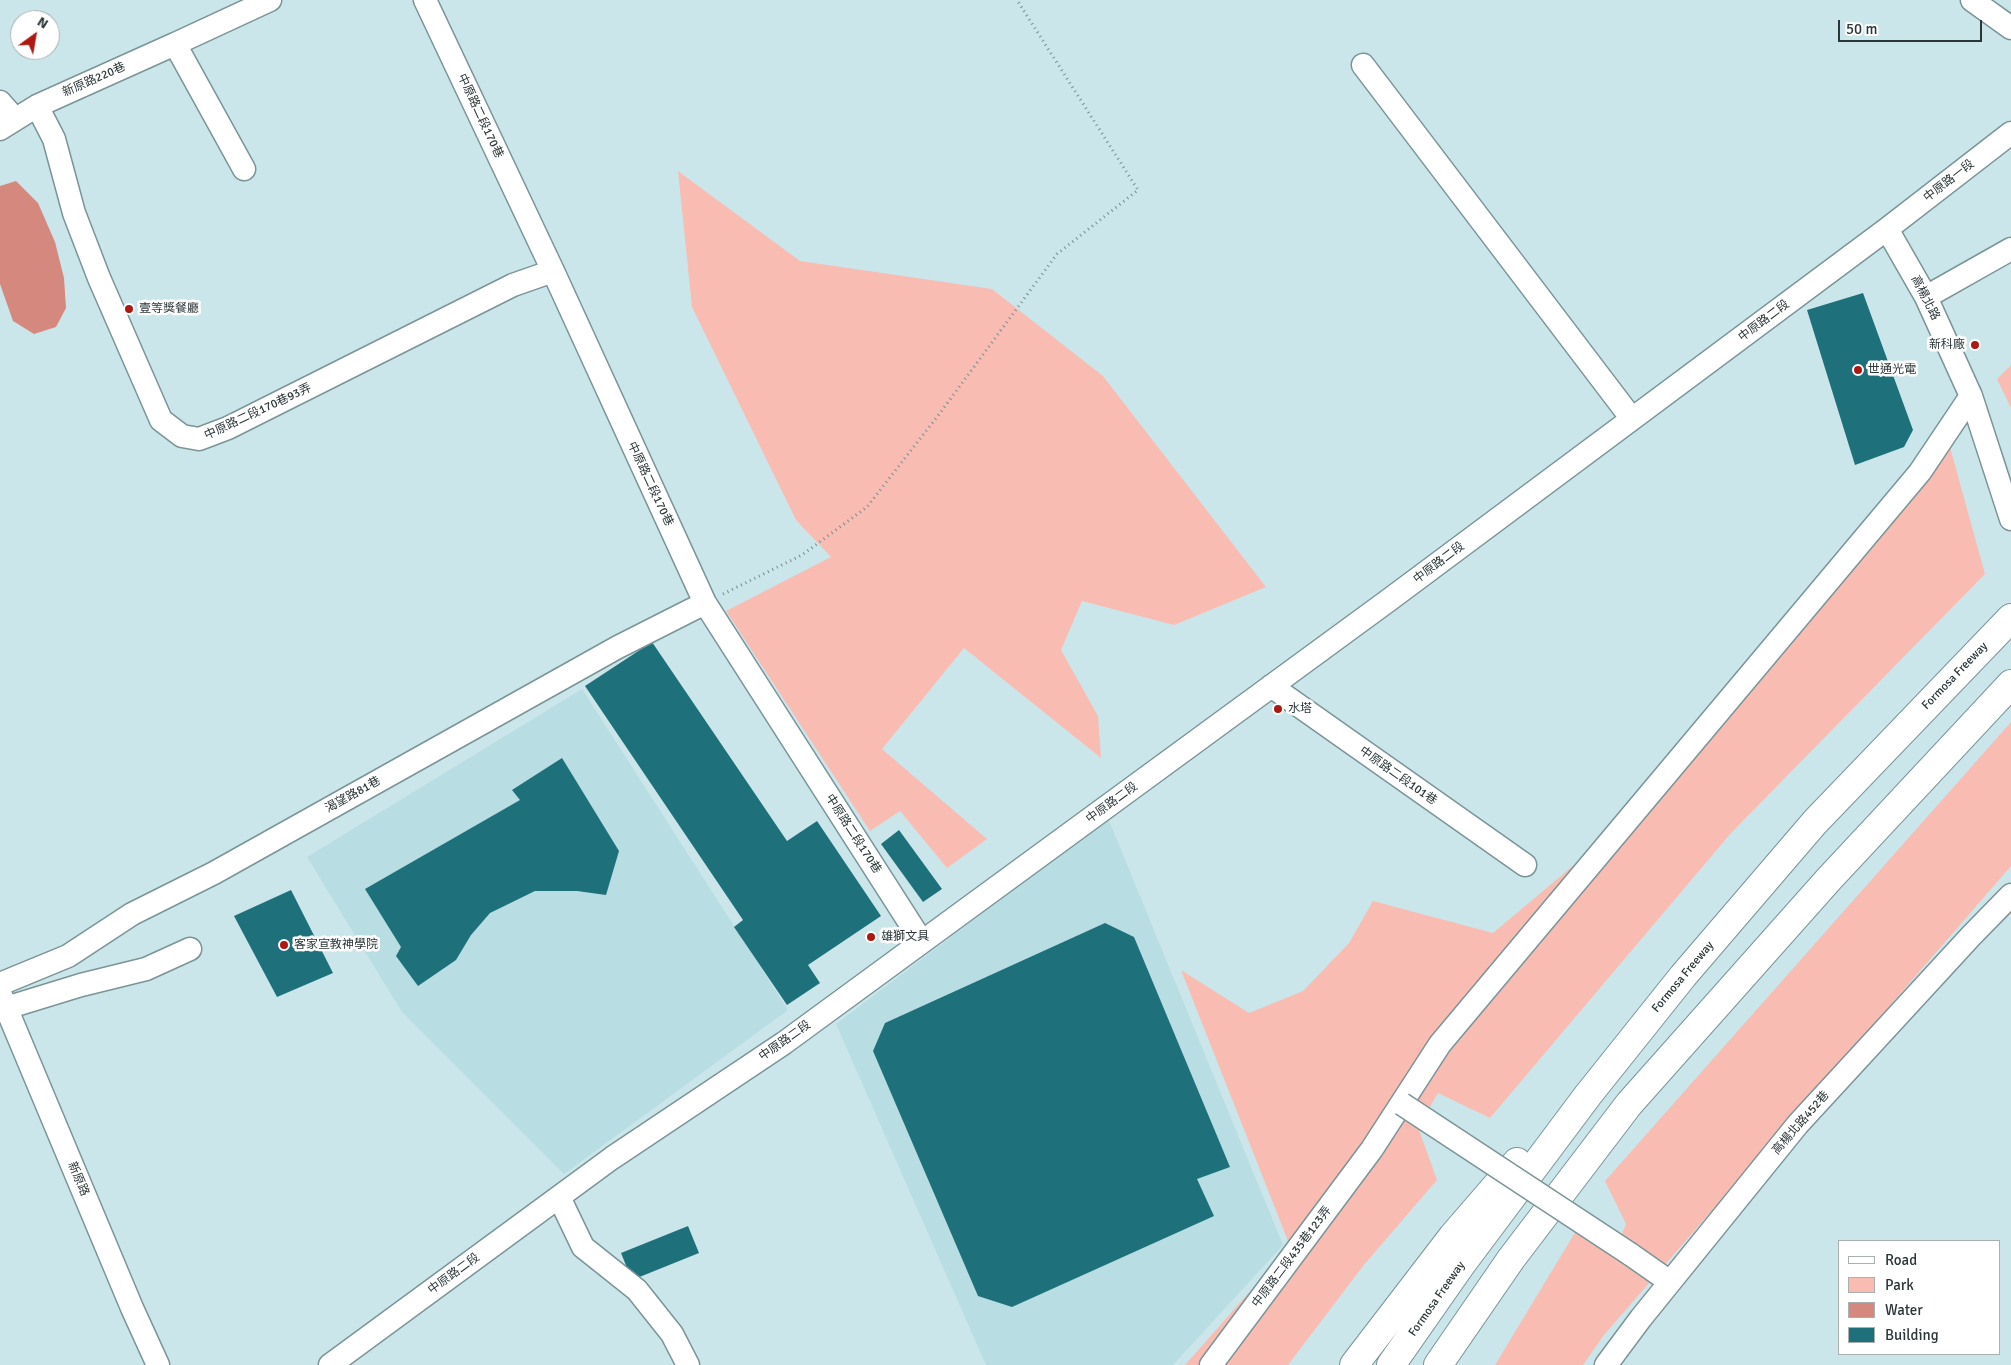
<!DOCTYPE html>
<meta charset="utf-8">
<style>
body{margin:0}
#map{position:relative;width:2011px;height:1365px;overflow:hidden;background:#cbe6ea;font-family:Signika,sans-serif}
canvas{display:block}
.legend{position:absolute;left:1838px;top:1240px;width:162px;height:115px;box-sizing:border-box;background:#fff;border:1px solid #aaafaf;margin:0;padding:6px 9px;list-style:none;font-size:15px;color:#2b3637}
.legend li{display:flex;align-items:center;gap:10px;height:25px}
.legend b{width:25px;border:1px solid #aaafaf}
.north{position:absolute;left:10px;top:10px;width:50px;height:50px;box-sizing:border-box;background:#fff;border:1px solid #aaafaf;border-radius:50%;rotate:32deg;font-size:14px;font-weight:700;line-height:20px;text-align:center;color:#2b3637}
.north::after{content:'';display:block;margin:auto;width:18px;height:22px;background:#ab1912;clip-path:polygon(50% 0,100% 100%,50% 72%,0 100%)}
.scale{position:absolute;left:1838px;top:20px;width:144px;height:22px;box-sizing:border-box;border:2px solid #2b3637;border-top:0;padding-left:6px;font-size:15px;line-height:18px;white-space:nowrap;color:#2b3637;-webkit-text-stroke:4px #fff;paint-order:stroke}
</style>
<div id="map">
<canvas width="2011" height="1365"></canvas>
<ul class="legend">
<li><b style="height:6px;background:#fff"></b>Road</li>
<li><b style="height:14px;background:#f9bcb3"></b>Park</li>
<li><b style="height:14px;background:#d5887d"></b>Water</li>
<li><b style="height:14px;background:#1e717a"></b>Building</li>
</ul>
<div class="north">N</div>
<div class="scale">50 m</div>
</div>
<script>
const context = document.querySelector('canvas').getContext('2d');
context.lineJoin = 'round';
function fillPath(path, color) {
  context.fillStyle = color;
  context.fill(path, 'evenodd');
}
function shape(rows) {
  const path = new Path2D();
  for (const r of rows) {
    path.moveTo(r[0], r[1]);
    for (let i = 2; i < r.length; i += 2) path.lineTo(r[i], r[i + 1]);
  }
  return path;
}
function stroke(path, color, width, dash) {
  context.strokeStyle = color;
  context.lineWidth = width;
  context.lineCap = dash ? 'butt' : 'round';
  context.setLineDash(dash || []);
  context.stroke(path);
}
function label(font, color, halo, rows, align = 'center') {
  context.font = font + ' Signika,"Noto Sans TC",sans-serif';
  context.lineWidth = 5;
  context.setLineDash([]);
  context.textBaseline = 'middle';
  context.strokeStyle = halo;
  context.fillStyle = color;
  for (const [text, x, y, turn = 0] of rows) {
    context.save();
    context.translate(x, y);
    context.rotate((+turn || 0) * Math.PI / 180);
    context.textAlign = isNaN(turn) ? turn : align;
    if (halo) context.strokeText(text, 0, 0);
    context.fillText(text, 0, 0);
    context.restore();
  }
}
fillPath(shape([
 [582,689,788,1010,564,1174,402,1012,307,857],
 [1108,818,1283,1245,1173,1365,986,1365,836,1024]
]), '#b8dde2');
fillPath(shape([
 [678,171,800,261,992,289,1103,376,1266,587,1174,625,1082,601,1061,650,1098,716,1101,758,964,648,882,749,987,839,947,868,900,811,870,831,726,611,831,557,796,520,692,307],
 [2011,365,2011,408,1997,379],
 [1945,429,1985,574,1731,833,1490,1118,1438,1093,1418,1127,1437,1180,1363,1266,1288,1365,1185,1365,1290,1246,1181,970,1249,1013,1303,991,1349,943,1373,901,1493,933,1612,833],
 [2011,722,2011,866,1604,1335,1583,1365,1495,1365,1582,1221,1620,1238,1626,1224,1605,1181]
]), '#f9bcb3');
fillPath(shape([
 [16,181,38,203,55,242,64,278,66,308,56,327,34,334,13,321,0,284,0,186]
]), '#d5887d');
fillPath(shape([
 [1863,293,1913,430,1904,447,1855,465,1807,310],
 [652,642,787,841,817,821,881,916,808,965,820,983,787,1005,734,927,743,920,585,686],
 [562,758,619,851,606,895,577,891,535,891,490,913,471,935,456,960,418,986,396,956,401,947,365,889,520,800,512,790],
 [899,830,942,889,923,902,881,844],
 [291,890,333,973,277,997,234,916],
 [1105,923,1134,937,1230,1167,1197,1179,1214,1216,1012,1307,978,1296,873,1051,885,1023],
 [688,1226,699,1253,632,1280,621,1253]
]), '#1e717a');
const minor = shape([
 [425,0,553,271,705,603,922,942],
 [1972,0,2011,28],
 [175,44,270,0],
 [1363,65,1632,419],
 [0,102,15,119],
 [37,106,54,139,74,213,99,278,161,420,182,436,199,439,228,428,513,285,553,271],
 [0,129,37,106,175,44,244,169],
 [1887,229,1926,297,1971,396,2011,519],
 [1926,297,2011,249],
 [1271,686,1525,865],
 [0,984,68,956,132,914,214,873,618,647,705,603],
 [0,993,132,1308,158,1365],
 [6,1008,81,985,146,969,190,949],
 [559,1197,583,1247,637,1290,672,1334,688,1365],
 [1630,1254,1670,1282],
 [330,1365,612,1158,784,1043,1389,600,1887,229,2011,133],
 [1211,1365,1372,1149,1440,1044,1920,472,1971,396],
 [1606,1365,1641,1318,1798,1124,1971,936,2011,895]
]);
const highway = shape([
 [1354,1365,1453,1236,1517,1162],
 [1391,1365,1463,1262,1588,1095,1683,976,1815,822,2011,618],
 [1438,1365,1511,1259,1629,1104,1829,879,2011,684]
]);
stroke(minor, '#7a9497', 25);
stroke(highway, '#7a9497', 30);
stroke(shape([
 [723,594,802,555,867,507,940,413,1057,254,1138,190,1017,0]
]), '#798c8e', 3, [1, 4]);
stroke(minor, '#fff', 22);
stroke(highway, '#fff', 28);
const minorBridge = shape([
 [1402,1104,1630,1254]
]);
stroke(minorBridge, '#7a9497', 25, []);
stroke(minorBridge, '#fff', 22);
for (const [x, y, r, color] of [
 [129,309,5,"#ab1912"],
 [1975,345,5,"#ab1912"],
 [1858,370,5,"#ab1912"],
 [1278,709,5,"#ab1912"],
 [871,937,5,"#ab1912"],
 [284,945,5,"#ab1912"]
]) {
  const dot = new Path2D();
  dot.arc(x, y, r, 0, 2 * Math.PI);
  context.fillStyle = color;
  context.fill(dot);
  stroke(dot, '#fff', 2);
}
label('12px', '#2b3637', '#fff', [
 ["新原路220巷",94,80,-24],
 ["中原路二段170巷",480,116,65],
 ["中原路一段",1949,181,-38],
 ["高楊北路",1925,298,63],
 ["中原路二段",1764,321,-37],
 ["中原路二段170巷93弄",258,412,-25],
 ["中原路二段170巷",650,484,65],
 ["中原路二段",1439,563,-37],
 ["Formosa Freeway",1955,676,-46],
 ["中原路二段101巷",1398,776,35],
 ["渴望路81巷",353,795,-29],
 ["中原路二段",1112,803,-36],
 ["中原路二段170巷",853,834,57],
 ["Formosa Freeway",1683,977,-50],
 ["中原路二段",785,1041,-35],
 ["高楊北路452巷",1801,1123,-49],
 ["新原路",78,1179,67],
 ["中原路二段435巷123弄",1292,1257,-53],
 ["中原路二段",454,1274,-36],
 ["Formosa Freeway",1437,1299,-55]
]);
label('12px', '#2b3637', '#fff', [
 ["壹等獎餐廳",139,309],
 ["新科廠",1965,345,"right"],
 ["世通光電",1868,370],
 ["水塔",1288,709],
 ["雄獅文具",881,937],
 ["客家宣教神學院",294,945]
], 'left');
</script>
